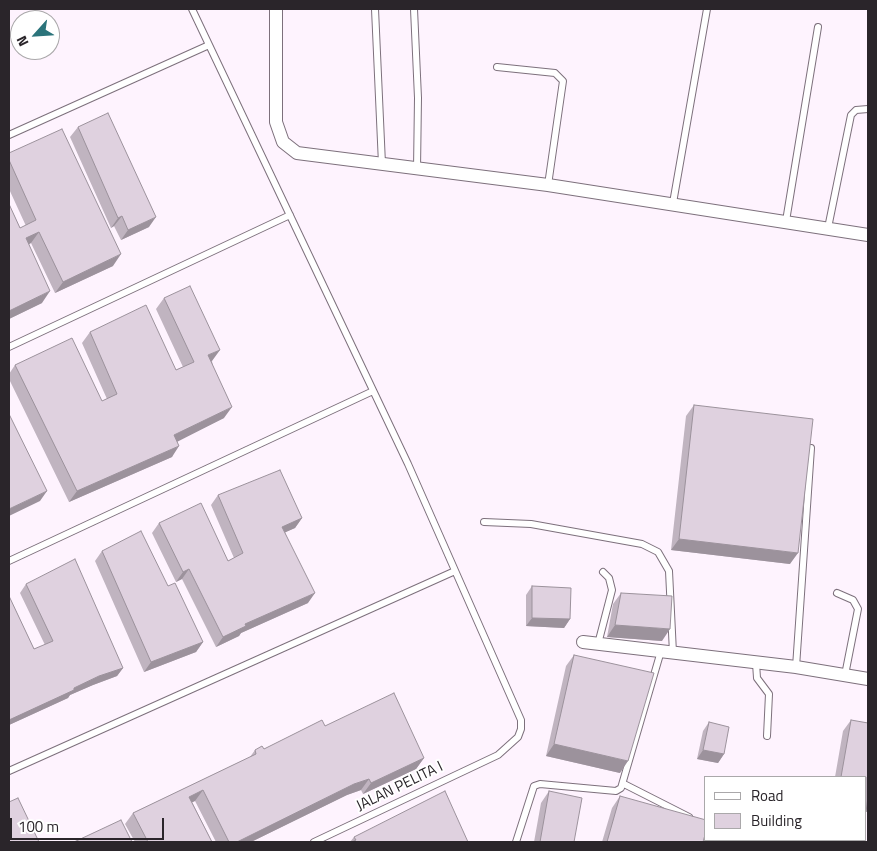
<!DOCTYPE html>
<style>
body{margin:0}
#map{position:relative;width:877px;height:851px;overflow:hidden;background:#fef3fe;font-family:"Titillium Web",sans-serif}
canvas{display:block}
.frame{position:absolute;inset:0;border:10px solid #2a252a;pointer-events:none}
.legend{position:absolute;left:704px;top:776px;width:162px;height:65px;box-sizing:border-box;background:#fff;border:1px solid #aaa8aa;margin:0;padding:6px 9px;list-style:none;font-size:15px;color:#2a252a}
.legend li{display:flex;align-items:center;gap:10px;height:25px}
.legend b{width:25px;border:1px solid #aaa8aa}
.north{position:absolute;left:10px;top:10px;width:50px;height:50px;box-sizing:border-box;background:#fff;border:1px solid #aaa8aa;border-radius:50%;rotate:244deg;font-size:14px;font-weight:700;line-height:20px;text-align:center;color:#2a252a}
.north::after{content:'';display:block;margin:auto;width:18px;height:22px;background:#2b747b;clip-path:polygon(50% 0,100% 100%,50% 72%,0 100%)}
.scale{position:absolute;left:10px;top:818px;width:154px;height:22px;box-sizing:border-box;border:2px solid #2a252a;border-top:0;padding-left:6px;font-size:15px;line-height:18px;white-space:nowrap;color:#2a252a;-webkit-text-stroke:4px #fff;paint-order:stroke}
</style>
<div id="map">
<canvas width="877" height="851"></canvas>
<div class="frame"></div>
<ul class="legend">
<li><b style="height:6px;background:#fff"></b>Road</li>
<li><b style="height:14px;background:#dfd1df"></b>Building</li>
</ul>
<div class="north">N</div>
<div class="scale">100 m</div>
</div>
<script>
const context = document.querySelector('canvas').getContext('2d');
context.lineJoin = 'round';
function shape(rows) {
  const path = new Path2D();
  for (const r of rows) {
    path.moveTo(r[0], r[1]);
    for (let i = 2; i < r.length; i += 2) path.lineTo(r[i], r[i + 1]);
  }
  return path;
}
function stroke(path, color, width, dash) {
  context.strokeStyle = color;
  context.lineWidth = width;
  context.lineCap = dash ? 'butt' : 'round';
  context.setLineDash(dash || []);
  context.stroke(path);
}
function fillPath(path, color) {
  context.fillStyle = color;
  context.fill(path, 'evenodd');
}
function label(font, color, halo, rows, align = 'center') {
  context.font = font + ' "Titillium Web",sans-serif';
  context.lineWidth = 4;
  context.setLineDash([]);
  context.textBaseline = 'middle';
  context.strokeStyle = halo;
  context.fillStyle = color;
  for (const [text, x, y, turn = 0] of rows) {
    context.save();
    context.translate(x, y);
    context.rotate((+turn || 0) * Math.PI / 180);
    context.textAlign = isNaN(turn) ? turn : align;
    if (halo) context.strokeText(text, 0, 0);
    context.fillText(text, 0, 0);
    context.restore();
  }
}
const service = shape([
 [192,9,408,464,521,720,521,729,518,737,498,755,314,842],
 [375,9,382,164],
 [414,9,418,98,417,169],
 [497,67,555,73,563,81,548,185],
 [9,135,209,45],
 [673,203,707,9],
 [786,221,818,27],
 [828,228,851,115,856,110,868,109],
 [9,347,290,215],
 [484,522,531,524,642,544,658,552,669,571,673,653],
 [9,561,373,391],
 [837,593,853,600,858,609,845,675],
 [598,644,612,590,609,578,603,572],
 [756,663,757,678,769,694,767,736],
 [796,667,811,448],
 [9,771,455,571],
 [624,784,689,817],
 [712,840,713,842],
 [516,842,534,786,540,784,616,791,621,788,661,651]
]);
const minor = shape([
 [276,9,276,122,283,142,297,153,548,185,868,235],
 [583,642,796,667,868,679]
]);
stroke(service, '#7d707c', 8);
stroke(minor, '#7d707c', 14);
stroke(service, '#fff', 6);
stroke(minor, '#fff', 12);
fillPath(shape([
 [78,127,149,227,121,240,114,226,111,228,70,137],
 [9,153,113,266,55,293,31,243,29,244,42,303,9,319,9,204,20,228,26,226,9,189],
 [164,298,212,361,224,418,177,441,172,457,69,502,9,379,9,374,15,365,102,401,107,399,82,343,90,332,176,370,183,367,156,309],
 [694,405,790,564,671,550,686,416],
 [218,495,302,518,295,528,285,532,308,603,241,633,239,636,216,647,182,579,176,582,152,533,159,523,228,561,234,558,211,505],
 [102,551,203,642,196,652,144,672,95,561],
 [26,584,123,668,117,676,93,685,70,695,68,698,9,725,9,596,34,649,45,645,20,593],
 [532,586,570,619,564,628,526,626,526,595],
 [621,593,662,641,607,637,613,604],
 [574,655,620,773,546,756,566,666],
 [851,720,866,777,835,777,843,731],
 [709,722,724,754,718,763,697,759,703,731],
 [325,726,424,758,416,769,363,794,361,790,347,795,251,842,216,842,195,801,192,802,212,842,135,842,125,824,133,813,250,757,255,750,264,749],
 [549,791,574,842,534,842,541,803],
 [620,796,703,842,602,842,612,808],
 [354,837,468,842,350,842],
 [825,840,861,840,861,842,824,842]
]), '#c0b4c0');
fillPath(shape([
 [122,216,114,226,111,228,118,218],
 [156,217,149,227,121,240,128,230],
 [39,232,31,243,18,250,26,238],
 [121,254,113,266,55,293,63,282],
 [50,291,42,303,9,319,9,311],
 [220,350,212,361,200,366,208,355],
 [232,407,224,418,167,447,174,435],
 [179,446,172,457,69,502,77,491],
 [47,491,40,501,9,516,9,509],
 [302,518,295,528,275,537,282,527],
 [679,539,798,553,790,564,671,550],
 [189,569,182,579,176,582,183,572],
 [315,593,308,603,241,633,239,636,216,647,223,637,245,624],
 [532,618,570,619,564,628,526,626],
 [615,625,670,629,662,641,607,637],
 [203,642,196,652,144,672,151,662],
 [123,668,117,676,93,685,70,695,68,698,9,725,9,720,99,676],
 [554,744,628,761,620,773,546,756],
 [703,750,724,754,718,763,697,759],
 [424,758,416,769,363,794,371,783],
 [369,779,361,790,347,795,251,842,237,842,354,784],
 [203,790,195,801,182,807,189,797]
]), '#9c929c');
const building = shape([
 [108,113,156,217,128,230,122,216,118,218,78,127,108,113],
 [62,129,121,254,63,282,39,232,26,238,50,291,9,311,9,204,20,228,36,220,9,160,9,153,62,129],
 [190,286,220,350,208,355,232,407,174,435,179,446,77,491,15,365,72,338,102,401,117,394,90,332,146,305,176,370,194,362,164,298,190,286],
 [694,405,813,419,798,553,679,539,694,405],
 [9,414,47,491,9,509,9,414],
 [280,470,302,518,282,527,315,593,245,624,246,626,223,637,189,569,183,572,159,523,201,503,228,561,243,553,218,495,280,470],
 [141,531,168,586,175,583,203,642,151,662,102,551,141,531],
 [75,559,123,668,99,676,74,688,74,690,9,720,9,596,34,649,53,641,26,584,75,559],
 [532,586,571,588,570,619,532,618,532,586],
 [621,593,672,596,670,629,615,625,621,593],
 [574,655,654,673,628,761,554,744,574,655],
 [394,693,424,758,371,783,369,779,354,784,237,842,229,842,203,790,189,797,212,842,148,842,133,813,256,754,255,750,262,746,264,749,322,720,325,726,394,693],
 [851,720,868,723,868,797,866,812,866,777,841,777,851,720],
 [709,722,729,727,724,754,703,750,709,722],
 [445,791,468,842,352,842,356,840,354,837,445,791],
 [549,791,582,798,574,842,540,842,549,791],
 [620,796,706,820,706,831,703,842,607,842,620,796],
 [18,798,39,842,9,842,9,802,18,798],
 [121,820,132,842,74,842,121,820],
 [831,840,861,840,861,842,830,842,831,840]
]);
fillPath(building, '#dfd1df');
stroke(building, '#9c929c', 1);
label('15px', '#2a252a', '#fff', [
 ["JALAN PELITA I",400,787,-26]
]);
</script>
